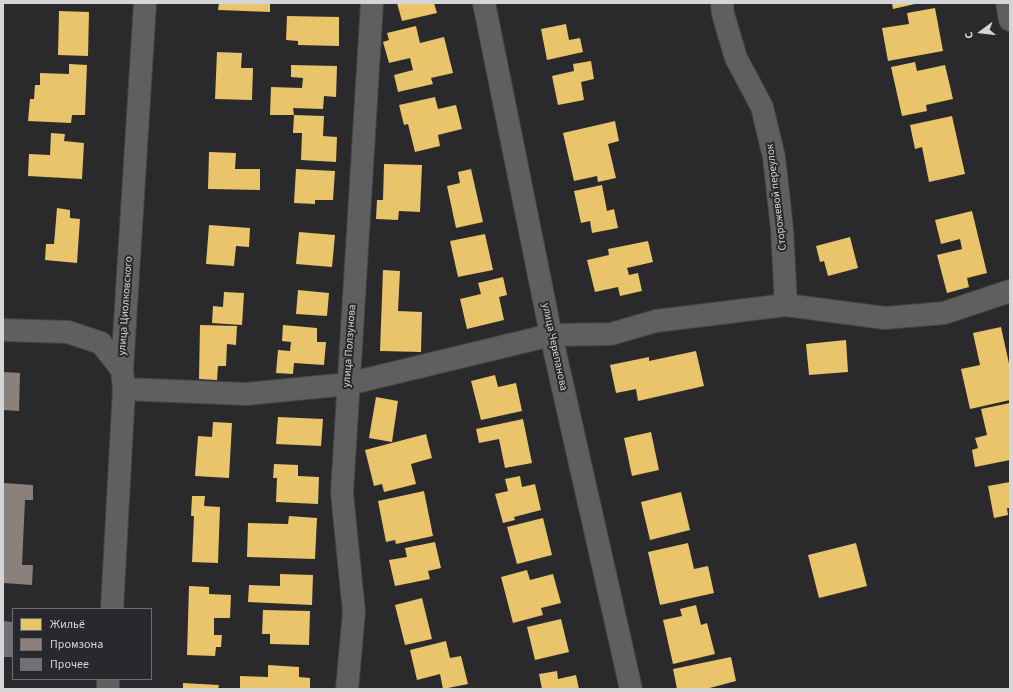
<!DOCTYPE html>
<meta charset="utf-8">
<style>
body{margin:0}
#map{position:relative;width:1013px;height:692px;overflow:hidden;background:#2a292b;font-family:"Source Sans 3",sans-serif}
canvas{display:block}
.frame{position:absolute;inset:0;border:4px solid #d5d5d7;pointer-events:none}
.legend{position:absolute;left:12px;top:608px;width:140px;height:72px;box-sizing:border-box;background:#29282c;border:1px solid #6e6d70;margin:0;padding:5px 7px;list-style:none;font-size:12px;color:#d5d5d7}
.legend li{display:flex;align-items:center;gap:8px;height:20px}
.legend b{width:20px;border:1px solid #6e6d70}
.north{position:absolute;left:961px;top:12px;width:40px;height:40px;-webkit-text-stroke:3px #29282c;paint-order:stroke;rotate:255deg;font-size:11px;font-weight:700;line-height:16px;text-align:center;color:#d5d5d7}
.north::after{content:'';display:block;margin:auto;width:14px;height:18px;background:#d5d5d7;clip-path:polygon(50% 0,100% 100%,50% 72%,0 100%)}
</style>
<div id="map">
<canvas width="1013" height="692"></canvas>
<div class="frame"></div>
<ul class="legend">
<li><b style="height:11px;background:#e9c46a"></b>Жильё</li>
<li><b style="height:11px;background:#8a817c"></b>Промзона</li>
<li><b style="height:11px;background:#716f7a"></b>Прочее</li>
</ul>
<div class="north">С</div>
</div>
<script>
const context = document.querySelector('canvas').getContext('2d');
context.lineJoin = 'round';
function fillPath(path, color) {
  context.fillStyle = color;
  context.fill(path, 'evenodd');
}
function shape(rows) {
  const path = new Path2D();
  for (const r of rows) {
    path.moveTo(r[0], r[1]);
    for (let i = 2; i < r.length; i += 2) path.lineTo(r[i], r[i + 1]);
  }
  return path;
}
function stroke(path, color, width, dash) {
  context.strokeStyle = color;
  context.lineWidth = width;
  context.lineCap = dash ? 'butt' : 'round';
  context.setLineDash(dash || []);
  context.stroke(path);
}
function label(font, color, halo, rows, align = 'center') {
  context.font = font + ' "Source Sans 3",sans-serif';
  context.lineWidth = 4;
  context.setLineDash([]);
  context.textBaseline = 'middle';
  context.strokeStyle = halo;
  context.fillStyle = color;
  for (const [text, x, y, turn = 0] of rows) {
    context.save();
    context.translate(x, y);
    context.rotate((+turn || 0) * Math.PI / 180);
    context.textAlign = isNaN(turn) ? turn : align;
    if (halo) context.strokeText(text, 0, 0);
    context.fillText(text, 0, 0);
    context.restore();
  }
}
fillPath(shape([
 [219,3,270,3,270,12,218,10],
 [397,3,434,3,437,13,402,21],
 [892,3,914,3,915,4,893,9],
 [935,8,943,51,888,61,882,28,909,24,907,13],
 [59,11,89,12,88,56,58,55],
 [287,16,339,17,339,46,298,45,298,41,286,40],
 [566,24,569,40,580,38,583,52,547,60,541,29],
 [416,26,420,43,444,37,453,73,431,78,433,84,398,92,394,75,413,70,410,58,389,63,383,42,389,40,387,33],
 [217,52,242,53,241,68,253,68,252,100,215,99],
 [591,61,594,79,581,82,584,100,558,105,552,76,574,71,573,64],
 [915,62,917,71,945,65,953,99,926,105,927,111,902,116,891,67],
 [69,64,87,65,85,115,72,115,71,123,28,121,30,99,34,99,35,85,40,85,40,73,69,74],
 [291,65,337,66,336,97,324,96,323,109,293,108,294,115,270,115,271,87,302,88,303,78,291,77],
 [435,97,438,109,456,105,462,129,438,135,440,146,415,152,408,124,404,125,399,105],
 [294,115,324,116,323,136,337,137,336,162,301,160,302,133,293,133],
 [952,116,965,174,929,182,922,147,915,149,910,125],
 [615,121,619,141,608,144,616,178,598,182,597,176,574,181,563,133],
 [51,133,65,134,64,141,84,143,82,179,28,176,29,154,50,155],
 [209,152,236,153,235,169,260,169,260,190,208,189],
 [384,164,422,165,420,212,399,211,398,220,376,219,377,200,383,200],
 [296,169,335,171,333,200,315,200,315,204,294,203],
 [471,169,483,222,456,228,447,186,460,183,458,172],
 [602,185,607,211,614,209,618,228,592,233,590,221,581,223,574,191],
 [57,208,70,210,70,218,80,219,77,263,45,260,46,244,54,244],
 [972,211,987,273,967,278,969,287,947,293,937,255,962,249,960,239,941,244,935,220],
 [209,225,250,228,249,247,236,246,234,266,206,264],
 [299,232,335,235,332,267,296,264],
 [485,234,493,270,458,277,450,241],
 [850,237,858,268,828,276,824,261,820,262,816,246],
 [648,241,653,262,627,268,629,275,638,273,642,291,620,296,618,287,595,292,587,260,609,255,608,249],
 [383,270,400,271,398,311,422,312,421,352,380,351],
 [503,277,507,295,499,297,504,320,467,329,460,299,481,294,478,283],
 [298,290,329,293,327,316,296,314],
 [224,292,244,293,242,325,212,323,213,306,223,307],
 [200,325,237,326,236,345,227,344,226,366,218,366,217,380,199,379],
 [283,325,317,328,317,342,326,342,324,365,294,363,293,374,276,373,278,350,290,351,291,342,282,341],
 [1001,327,1010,368,1010,400,970,409,961,369,980,365,973,333],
 [846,340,848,372,809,375,806,344],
 [696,351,704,386,638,401,636,389,616,393,610,365,649,357,649,361],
 [495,375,498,387,516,383,522,411,481,420,471,381],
 [376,397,398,401,392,442,369,438],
 [1010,403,1010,460,975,467,972,450,978,448,975,438,987,435,981,409],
 [278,417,323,419,321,446,276,444],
 [523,419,532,463,505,468,499,439,479,443,476,429],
 [213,422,232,423,229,478,195,476,198,436,212,437],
 [651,432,659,470,632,476,624,438],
 [426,434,432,458,411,464,416,484,384,492,382,484,374,486,365,450],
 [274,464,298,465,298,476,319,477,318,504,276,502,277,478,273,478],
 [520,476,522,487,535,484,541,510,514,517,515,520,503,523,495,494,508,491,505,479],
 [1010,482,1010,508,1007,508,1008,515,994,518,988,486],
 [424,491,433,536,396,544,395,540,386,542,378,501],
 [681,492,690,530,650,540,641,502],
 [192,496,205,496,204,506,220,507,218,563,192,562,194,516,191,516],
 [289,516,317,518,315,559,247,557,248,523,288,524],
 [543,518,552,555,517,564,507,527],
 [435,542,441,568,428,571,430,579,395,586,389,560,407,557,405,548],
 [688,543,694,569,708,566,714,593,660,605,648,552],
 [856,543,867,586,819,598,808,555],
 [527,570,530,580,553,574,561,603,541,608,543,615,513,623,501,577],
 [280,574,313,575,312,605,248,602,249,585,280,586],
 [189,586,209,587,209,594,231,595,230,618,214,618,214,635,222,635,221,647,216,647,215,656,187,655],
 [422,598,432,639,405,645,395,605],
 [696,605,701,625,707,623,715,654,673,664,663,620,682,616,680,609],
 [263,610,310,611,309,645,270,644,270,634,262,634],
 [561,619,569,652,535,660,527,627],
 [446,641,450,658,461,656,468,684,443,689,440,674,417,680,410,650],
 [731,657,736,681,706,689,677,689,673,669],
 [268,665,299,667,299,677,310,678,310,689,240,689,240,676,268,677],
 [557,671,558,679,576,675,579,689,542,689,539,674],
 [183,683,219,685,218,689,183,689]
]), '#e9c46a');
fillPath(shape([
 [3,372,20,373,19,411,3,410],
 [3,483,33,485,33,500,25,500,22,565,33,565,32,585,3,583]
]), '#8a817c');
fillPath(shape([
 [3,621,13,622,13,657,3,657]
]), '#716f7a');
const street = shape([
 [484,3,551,335,631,689],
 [722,3,723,14,736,58,762,107,774,157,782,229,786,305],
 [1007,3,1010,20],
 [122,370,145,3],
 [124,389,246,394,348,384,551,335,611,334,656,321,786,305,885,318,944,313,1010,291],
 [347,689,354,612,342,493,372,3]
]);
const secondary = shape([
 [3,330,68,332,101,343,122,370,124,389,112,609],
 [108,689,108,679]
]);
stroke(street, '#454547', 24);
stroke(secondary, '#454547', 24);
stroke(street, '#5f5f5f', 22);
stroke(secondary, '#616061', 22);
label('11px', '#d5d5d7', '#29282c', [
 ["Сторожевой переулок",777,197,-97],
 ["улица Циолковского",126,306,-86],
 ["улица Ползунова",350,346,-86],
 ["улица Черепанова",554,347,78]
]);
</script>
